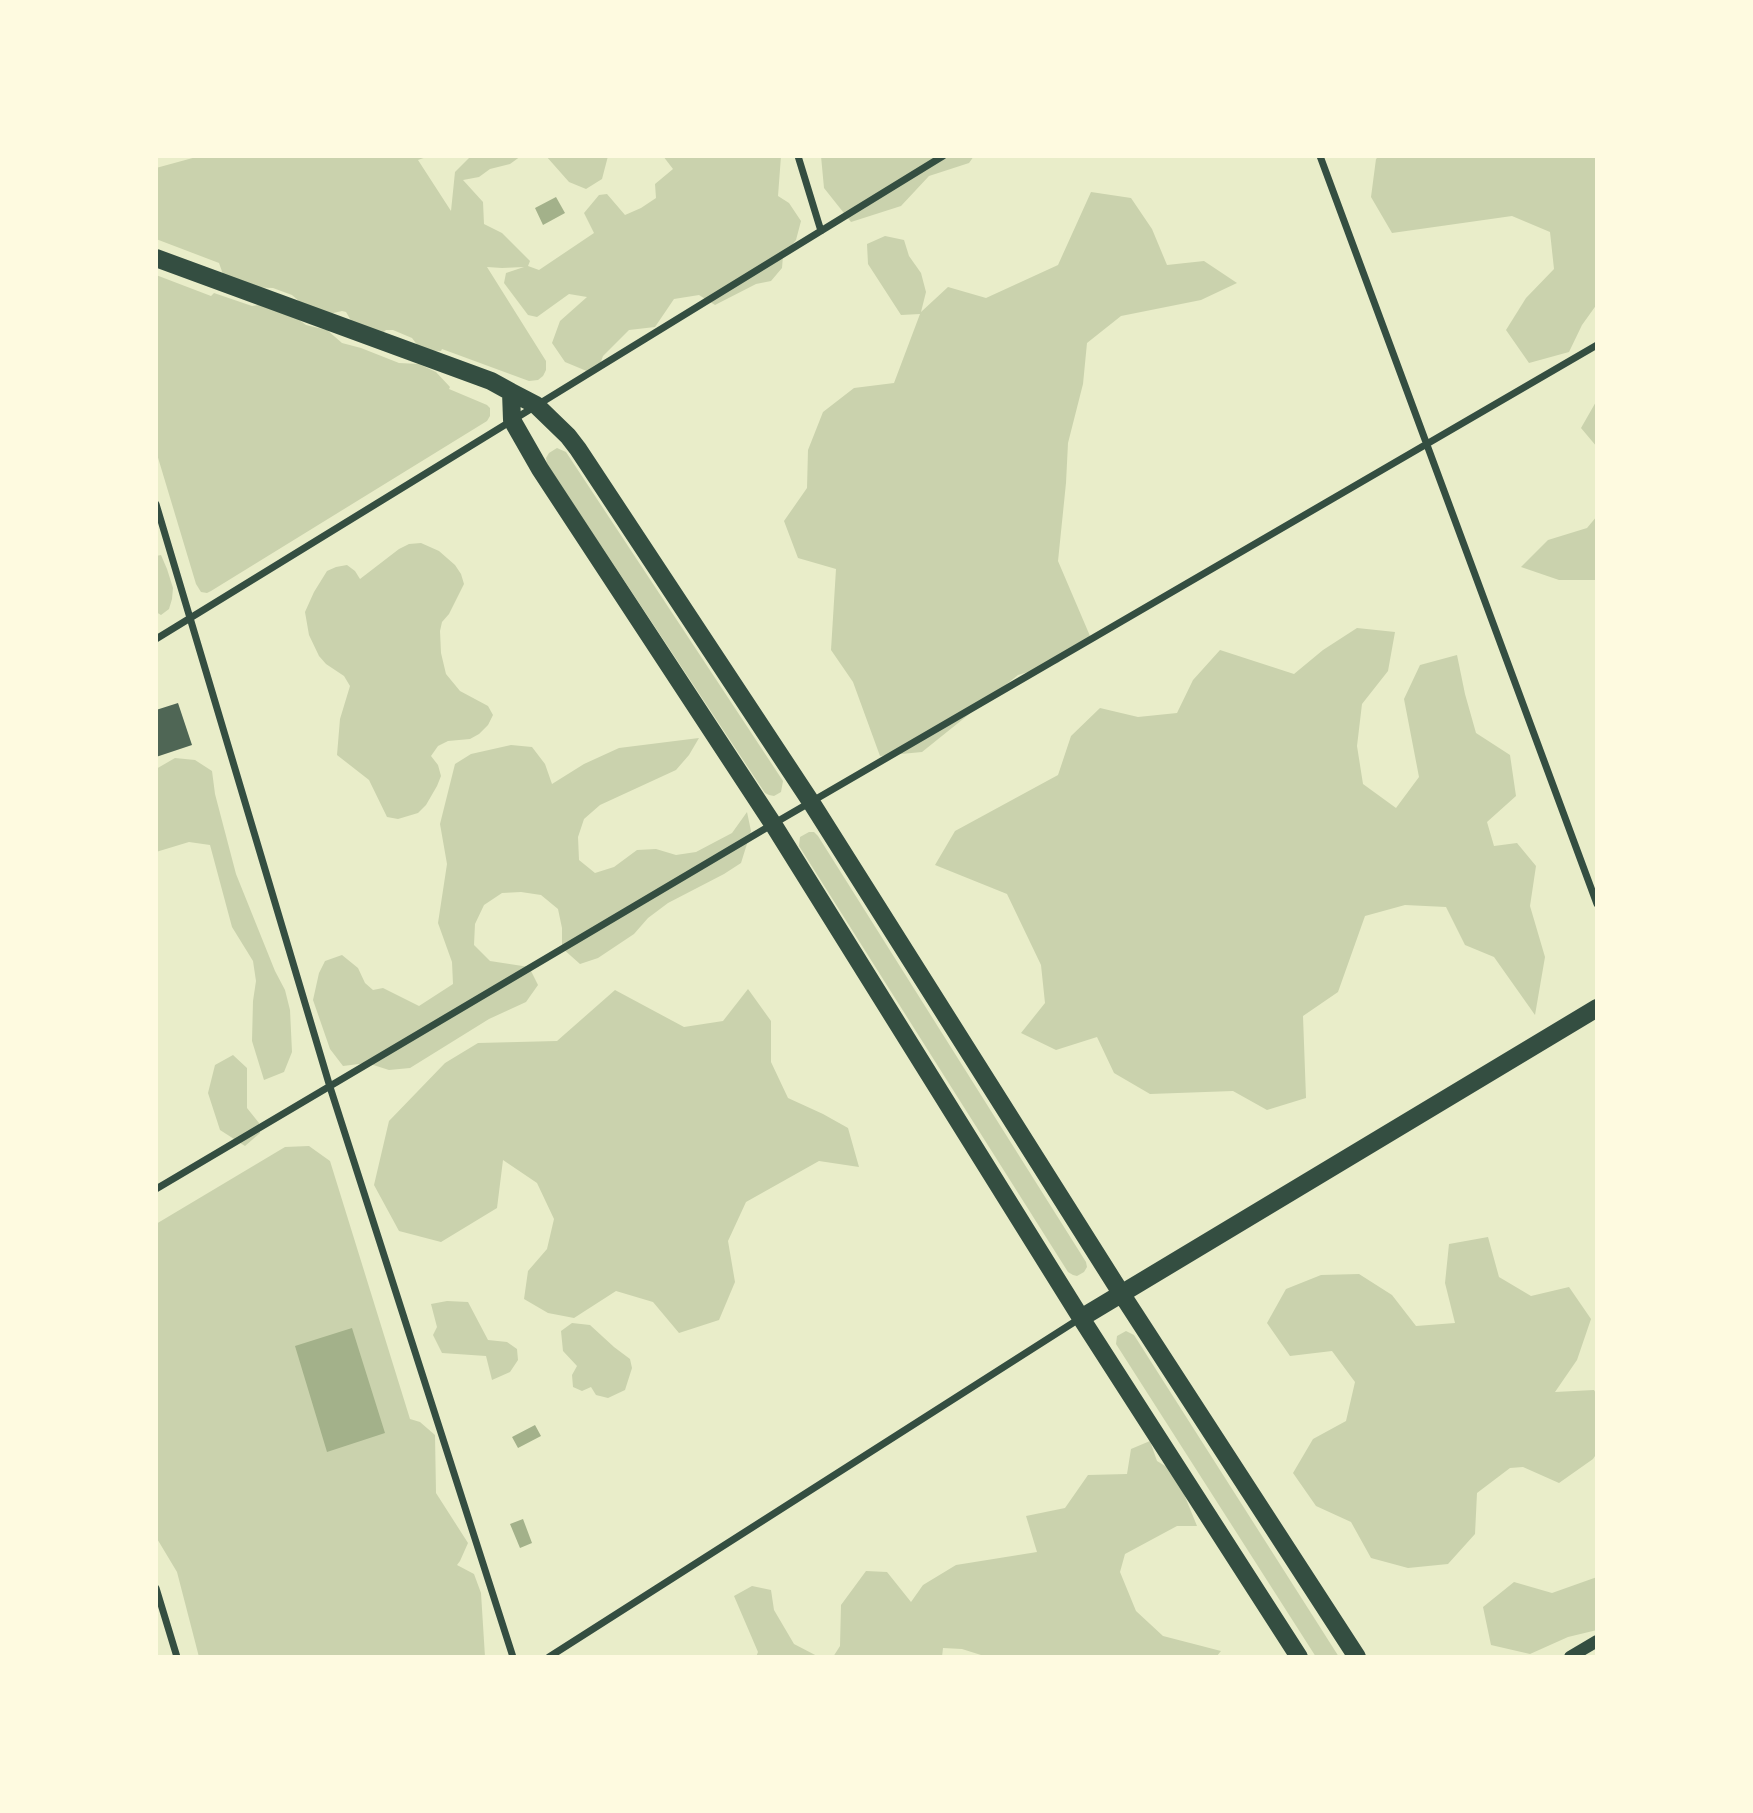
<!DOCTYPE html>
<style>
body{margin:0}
#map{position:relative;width:1753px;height:1813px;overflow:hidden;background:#e9edc9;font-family:"Exo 2",sans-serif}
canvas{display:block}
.frame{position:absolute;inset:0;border:158px solid #fefae0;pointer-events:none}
</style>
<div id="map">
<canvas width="1753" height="1813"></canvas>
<div class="frame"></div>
</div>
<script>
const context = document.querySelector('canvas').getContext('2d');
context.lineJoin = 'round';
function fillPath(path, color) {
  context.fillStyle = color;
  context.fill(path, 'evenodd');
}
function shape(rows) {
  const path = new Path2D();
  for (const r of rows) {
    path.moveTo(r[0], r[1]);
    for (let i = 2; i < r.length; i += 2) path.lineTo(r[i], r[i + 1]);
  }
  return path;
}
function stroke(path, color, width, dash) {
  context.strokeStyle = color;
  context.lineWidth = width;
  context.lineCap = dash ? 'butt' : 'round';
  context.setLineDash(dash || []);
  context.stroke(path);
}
fillPath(shape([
 [200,156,429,156,418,160,451,211,455,172,471,156,521,156,510,164,490,169,479,177,463,180,483,202,484,224,502,233,530,261,528,266,539,270,594,233,584,213,599,195,607,194,625,215,641,208,656,198,655,184,673,169,663,156,781,156,778,196,789,203,801,221,796,240,783,256,782,268,771,281,756,284,715,305,699,295,674,299,655,327,629,330,603,356,599,367,589,372,565,362,552,343,560,321,587,297,569,294,537,317,528,315,504,283,506,273,524,267,502,268,487,267,546,361,546,370,543,376,538,380,529,381,442,349,441,351,421,350,412,338,393,330,386,330,370,344,356,329,346,312,342,311,325,315,307,308,292,295,273,288,248,287,225,280,219,263,156,239,156,168],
 [546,156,608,156,602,179,586,189,569,182],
 [821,156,974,156,969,163,929,176,901,206,851,222,824,188],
 [1379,156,1597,156,1597,304,1582,325,1569,352,1529,363,1506,330,1526,298,1554,269,1550,232,1512,216,1392,233,1371,197,1376,159],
 [1091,192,1131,198,1152,229,1167,265,1204,261,1237,283,1201,300,1121,316,1087,343,1083,384,1068,443,1066,483,1058,561,1090,636,1058,663,1018,675,922,752,880,756,853,682,831,650,836,569,798,558,784,521,807,488,808,450,823,412,854,388,894,383,920,314,901,315,868,264,867,244,885,236,904,240,909,256,921,273,926,292,921,312,948,287,986,298,1058,265],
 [156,275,211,296,214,293,252,306,272,303,290,313,306,325,327,330,342,343,361,348,399,363,419,364,436,372,450,387,449,389,487,405,490,408,490,416,487,421,211,591,207,593,201,592,196,584,156,451],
 [1597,400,1597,447,1581,428],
 [557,448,566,452,783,781,781,792,774,796,769,795,765,793,547,464,546,458,549,453],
 [1597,516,1597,580,1559,580,1521,567,1548,540,1587,528],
 [421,543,439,551,455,565,461,574,464,584,449,614,442,622,440,631,441,653,446,674,460,691,488,706,493,715,488,725,479,734,470,739,448,741,438,746,431,756,438,765,441,776,437,786,426,805,418,813,398,819,387,817,369,780,337,755,340,719,350,686,344,676,326,664,319,656,309,635,305,612,314,592,327,571,336,567,347,565,355,571,360,579,399,549,409,544],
 [161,555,167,569,173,588,172,599,169,609,161,615,156,612,156,556],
 [1357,628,1395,632,1388,671,1362,704,1357,746,1363,784,1396,808,1419,777,1404,699,1420,665,1457,655,1465,694,1476,733,1510,755,1516,796,1487,822,1494,846,1517,843,1536,866,1530,906,1545,957,1535,1015,1494,957,1465,945,1446,907,1405,905,1365,916,1338,992,1303,1016,1306,1098,1267,1110,1233,1091,1150,1094,1114,1073,1097,1037,1056,1050,1021,1033,1045,1003,1041,965,1007,894,935,865,955,831,1058,775,1071,736,1100,708,1138,717,1177,713,1193,680,1220,650,1294,674,1323,650],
 [699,738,689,755,676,770,600,805,584,819,578,837,579,860,595,873,614,867,637,850,656,849,676,855,696,852,732,833,747,812,751,831,741,863,724,874,668,903,648,918,634,934,598,958,580,964,562,948,562,928,558,909,541,895,521,892,502,893,484,905,475,924,474,945,490,961,529,967,538,985,526,1002,489,1019,410,1068,389,1070,367,1063,343,1066,330,1049,313,1000,319,973,325,961,342,955,358,968,365,983,373,990,383,988,419,1006,453,984,452,962,438,923,447,864,440,824,455,764,471,754,511,745,532,747,545,764,552,784,584,764,619,748],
 [175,758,195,760,212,771,215,794,236,874,275,971,285,990,290,1010,292,1052,284,1072,264,1080,252,1041,253,1001,256,981,253,961,232,927,210,845,189,842,156,852,156,769],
 [809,832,814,832,818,836,1086,1262,1087,1267,1084,1272,1077,1276,1073,1275,1068,1272,799,846,800,837],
 [748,989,771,1021,771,1062,788,1098,823,1114,848,1128,859,1167,819,1161,746,1202,728,1241,735,1282,719,1320,679,1333,653,1302,616,1291,574,1318,548,1313,524,1299,528,1271,547,1249,554,1219,537,1183,503,1160,497,1208,441,1242,399,1231,374,1185,389,1121,445,1063,478,1043,557,1041,615,990,684,1027,723,1021],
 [233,1055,247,1068,247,1108,259,1123,260,1133,245,1146,220,1130,208,1093,215,1065],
 [309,1146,330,1161,410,1419,420,1422,435,1435,436,1493,468,1543,460,1561,457,1565,474,1574,481,1593,485,1657,199,1657,177,1572,156,1537,156,1224,285,1147],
 [1488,1237,1499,1277,1531,1296,1569,1287,1591,1319,1577,1360,1555,1392,1594,1390,1597,1395,1597,1453,1593,1459,1559,1483,1523,1467,1510,1468,1477,1493,1475,1534,1448,1564,1408,1568,1371,1558,1351,1522,1316,1506,1293,1473,1313,1439,1346,1421,1355,1382,1332,1351,1290,1356,1267,1323,1286,1289,1321,1275,1359,1274,1392,1295,1416,1326,1455,1323,1445,1283,1449,1244],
 [447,1301,468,1302,488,1340,507,1342,517,1349,518,1360,510,1372,492,1380,486,1356,442,1353,433,1335,437,1327,431,1304],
 [572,1323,590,1325,614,1347,630,1359,632,1368,625,1390,608,1398,596,1395,591,1387,582,1391,573,1387,572,1375,577,1366,563,1351,561,1331],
 [1126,1331,1134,1335,1339,1657,1316,1657,1116,1344,1117,1336],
 [1150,1441,1157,1461,1175,1472,1197,1526,1177,1526,1125,1554,1120,1572,1136,1611,1163,1636,1221,1651,1216,1657,982,1657,981,1655,962,1649,943,1648,942,1657,833,1657,840,1646,841,1605,866,1571,887,1572,911,1602,923,1585,956,1565,1037,1552,1026,1516,1065,1508,1088,1475,1127,1474,1131,1449],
 [1597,1577,1597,1630,1568,1637,1530,1654,1491,1645,1483,1607,1514,1582,1552,1593],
 [752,1586,771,1590,774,1610,794,1644,819,1657,756,1657,758,1652,734,1596]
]), '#cad2ad');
fillPath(shape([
 [556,197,565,213,543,225,535,208],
 [352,1328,385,1433,327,1452,295,1346],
 [535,1425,541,1436,518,1448,512,1437],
 [523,1519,532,1543,520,1548,510,1524]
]), '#a3b18a');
fillPath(shape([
 [178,703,192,745,156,757,156,710]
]), '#4f6655');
stroke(shape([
 [798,156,821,231],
 [1320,156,1597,904],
 [156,504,330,1087,513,1657],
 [156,639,943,156],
 [156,1189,773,824,1597,345],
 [156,1588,177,1657],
 [549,1657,1079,1319]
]), '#344e41', 7);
stroke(shape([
 [1570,1657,1597,1641]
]), '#344e41', 12);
stroke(shape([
 [156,258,491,381,511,392],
 [1081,1318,1597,1008],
 [1299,1657,1081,1318,773,824,540,469,512,420,511,392,536,405,568,436,578,449,811,802,1121,1293,1357,1657]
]), '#344e41', 18);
</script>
